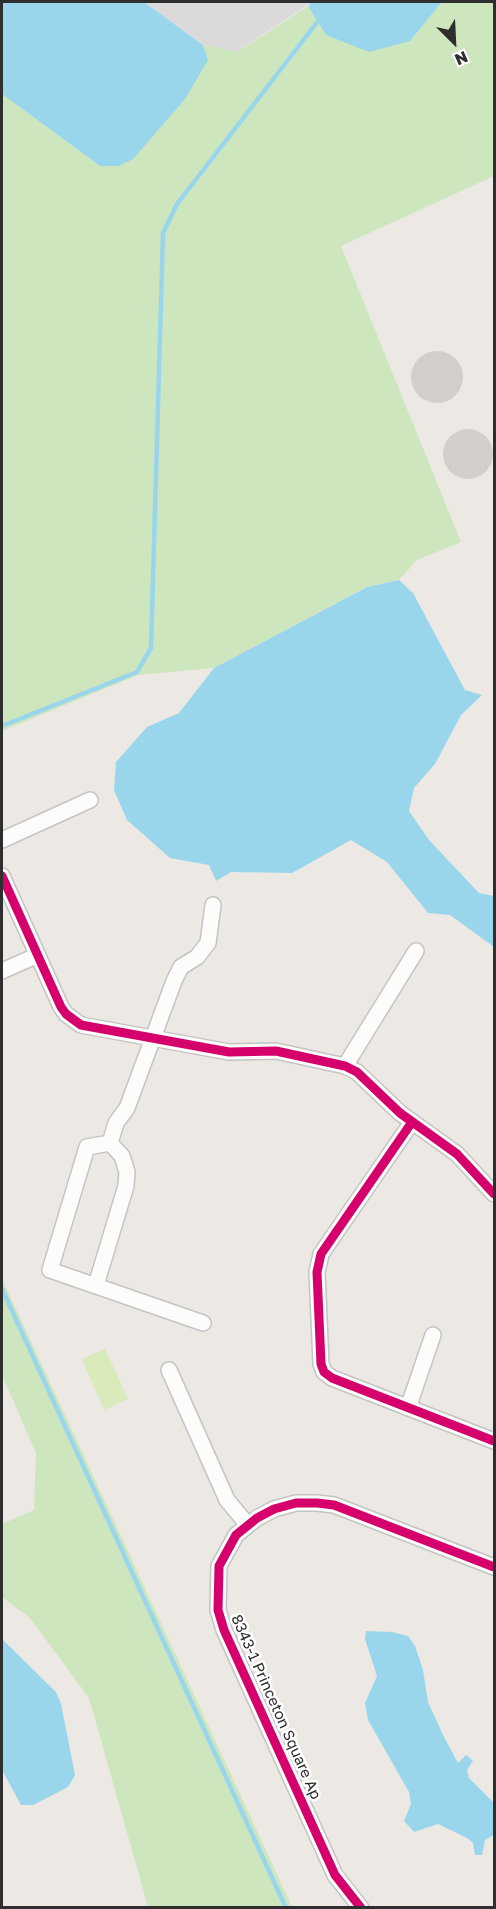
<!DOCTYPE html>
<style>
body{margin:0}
#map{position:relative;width:496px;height:1909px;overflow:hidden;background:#ece8e4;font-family:"Golos Text",sans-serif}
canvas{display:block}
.frame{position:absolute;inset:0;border:3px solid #2e2e2e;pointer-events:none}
.north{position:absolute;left:424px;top:12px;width:60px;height:60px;-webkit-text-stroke:4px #fff;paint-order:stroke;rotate:156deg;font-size:16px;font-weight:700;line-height:24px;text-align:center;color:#2e2e2e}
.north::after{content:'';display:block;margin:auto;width:21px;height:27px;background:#2e2e2e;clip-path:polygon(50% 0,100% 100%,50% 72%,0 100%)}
</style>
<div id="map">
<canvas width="496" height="1909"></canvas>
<div class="frame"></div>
<div class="north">N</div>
</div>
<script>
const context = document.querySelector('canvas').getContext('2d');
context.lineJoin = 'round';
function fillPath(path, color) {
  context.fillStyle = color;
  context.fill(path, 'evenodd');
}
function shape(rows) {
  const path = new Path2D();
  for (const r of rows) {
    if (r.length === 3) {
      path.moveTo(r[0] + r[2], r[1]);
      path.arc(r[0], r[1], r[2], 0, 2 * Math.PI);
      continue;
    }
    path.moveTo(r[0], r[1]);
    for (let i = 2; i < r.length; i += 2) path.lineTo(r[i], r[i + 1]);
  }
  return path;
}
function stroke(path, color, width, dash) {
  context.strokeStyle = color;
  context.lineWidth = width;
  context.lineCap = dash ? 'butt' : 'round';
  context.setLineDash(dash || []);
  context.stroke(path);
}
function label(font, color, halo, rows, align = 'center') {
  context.font = font + ' "Golos Text",sans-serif';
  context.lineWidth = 5;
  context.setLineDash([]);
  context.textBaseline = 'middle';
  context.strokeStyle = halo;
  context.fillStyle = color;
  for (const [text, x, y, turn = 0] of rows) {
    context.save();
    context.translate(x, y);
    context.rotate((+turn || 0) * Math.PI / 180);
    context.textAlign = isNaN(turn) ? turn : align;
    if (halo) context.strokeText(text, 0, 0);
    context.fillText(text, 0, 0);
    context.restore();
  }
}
fillPath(shape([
 [144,2,312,2,236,52,203,45]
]), '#dcd9db');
fillPath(shape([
 [442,2,494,2,494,176,341,246,461,542,417,560,399,580,366,587,214,668,138,675,2,731,2,94,100,166,208,60,203,45,237,52,308,6,327,35,410,41],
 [2,1279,67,1419,292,1907,148,1907,89,1698,30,1618,2,1597,2,1524,34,1510,36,1453,2,1375]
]), '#cee6be');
fillPath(shape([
 [105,1349,128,1399,104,1410,82,1359]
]), '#d9eabb');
fillPath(shape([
 [2,2,144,2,203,45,208,60,185,99,133,159,119,166,100,166,2,94],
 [312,2,442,2,410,41,369,52,326,35,308,6],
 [399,580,413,593,465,690,482,695,461,715,435,764,414,788,409,811,429,840,479,893,494,896,494,947,450,915,428,913,387,862,351,840,292,873,231,872,216,881,209,865,170,858,127,820,114,790,116,762,147,727,179,713,214,668,367,587],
 [366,1631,392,1632,408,1636,415,1646,423,1670,428,1702,443,1735,458,1763,466,1755,473,1761,467,1770,469,1778,494,1803,494,1835,485,1840,482,1855,475,1855,473,1843,467,1838,438,1824,414,1832,404,1821,411,1804,409,1792,368,1720,365,1703,377,1676,365,1639],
 [2,1639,56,1692,61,1704,75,1775,68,1787,33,1805,21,1805,2,1770]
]), '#99d6ec');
stroke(shape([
 [2,726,137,672,151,648,163,233,177,204,318,21],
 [2,1289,286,1908]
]), '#99d6ec', 4.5);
fillPath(shape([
 [437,377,26],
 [468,454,25]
]), '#d1cecb');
const minor = shape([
 [2,840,90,800],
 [2,876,61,1007,66,1014,81,1025,229,1052,276,1051,345,1066,357,1072,400,1113,457,1154,494,1194],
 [2,971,38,955],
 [345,1066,416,951],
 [412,1122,321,1254,317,1272,321,1364,324,1372,332,1378,494,1441],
 [110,1143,87,1147,50,1270,203,1323],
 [110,1143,116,1123,127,1108,174,981,181,967,197,957,208,943,213,905],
 [96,1285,126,1186,127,1172,122,1156,110,1143],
 [169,1370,227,1500,247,1524],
 [408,1408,433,1335],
 [361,1908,335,1875,224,1630,218,1610,219,1566,236,1535,257,1518,274,1509,296,1503,317,1503,334,1505,494,1567]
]);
stroke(minor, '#c5c4c5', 18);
stroke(minor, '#fcfcfb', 15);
stroke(shape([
 [2,876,61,1007,66,1014,81,1025,229,1052,276,1051,345,1066,357,1072,400,1113,457,1154,494,1194],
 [412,1122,321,1254,317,1272,321,1364,324,1372,332,1378,494,1441],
 [361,1908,335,1875,224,1630,218,1610,219,1566,236,1535,257,1518,274,1509,296,1503,317,1503,334,1505,494,1567]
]), '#d6006c', 9);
label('15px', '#2e2e2e', '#fff', [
 ["8343-1 Princeton Square Ap",276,1707,66]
]);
</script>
